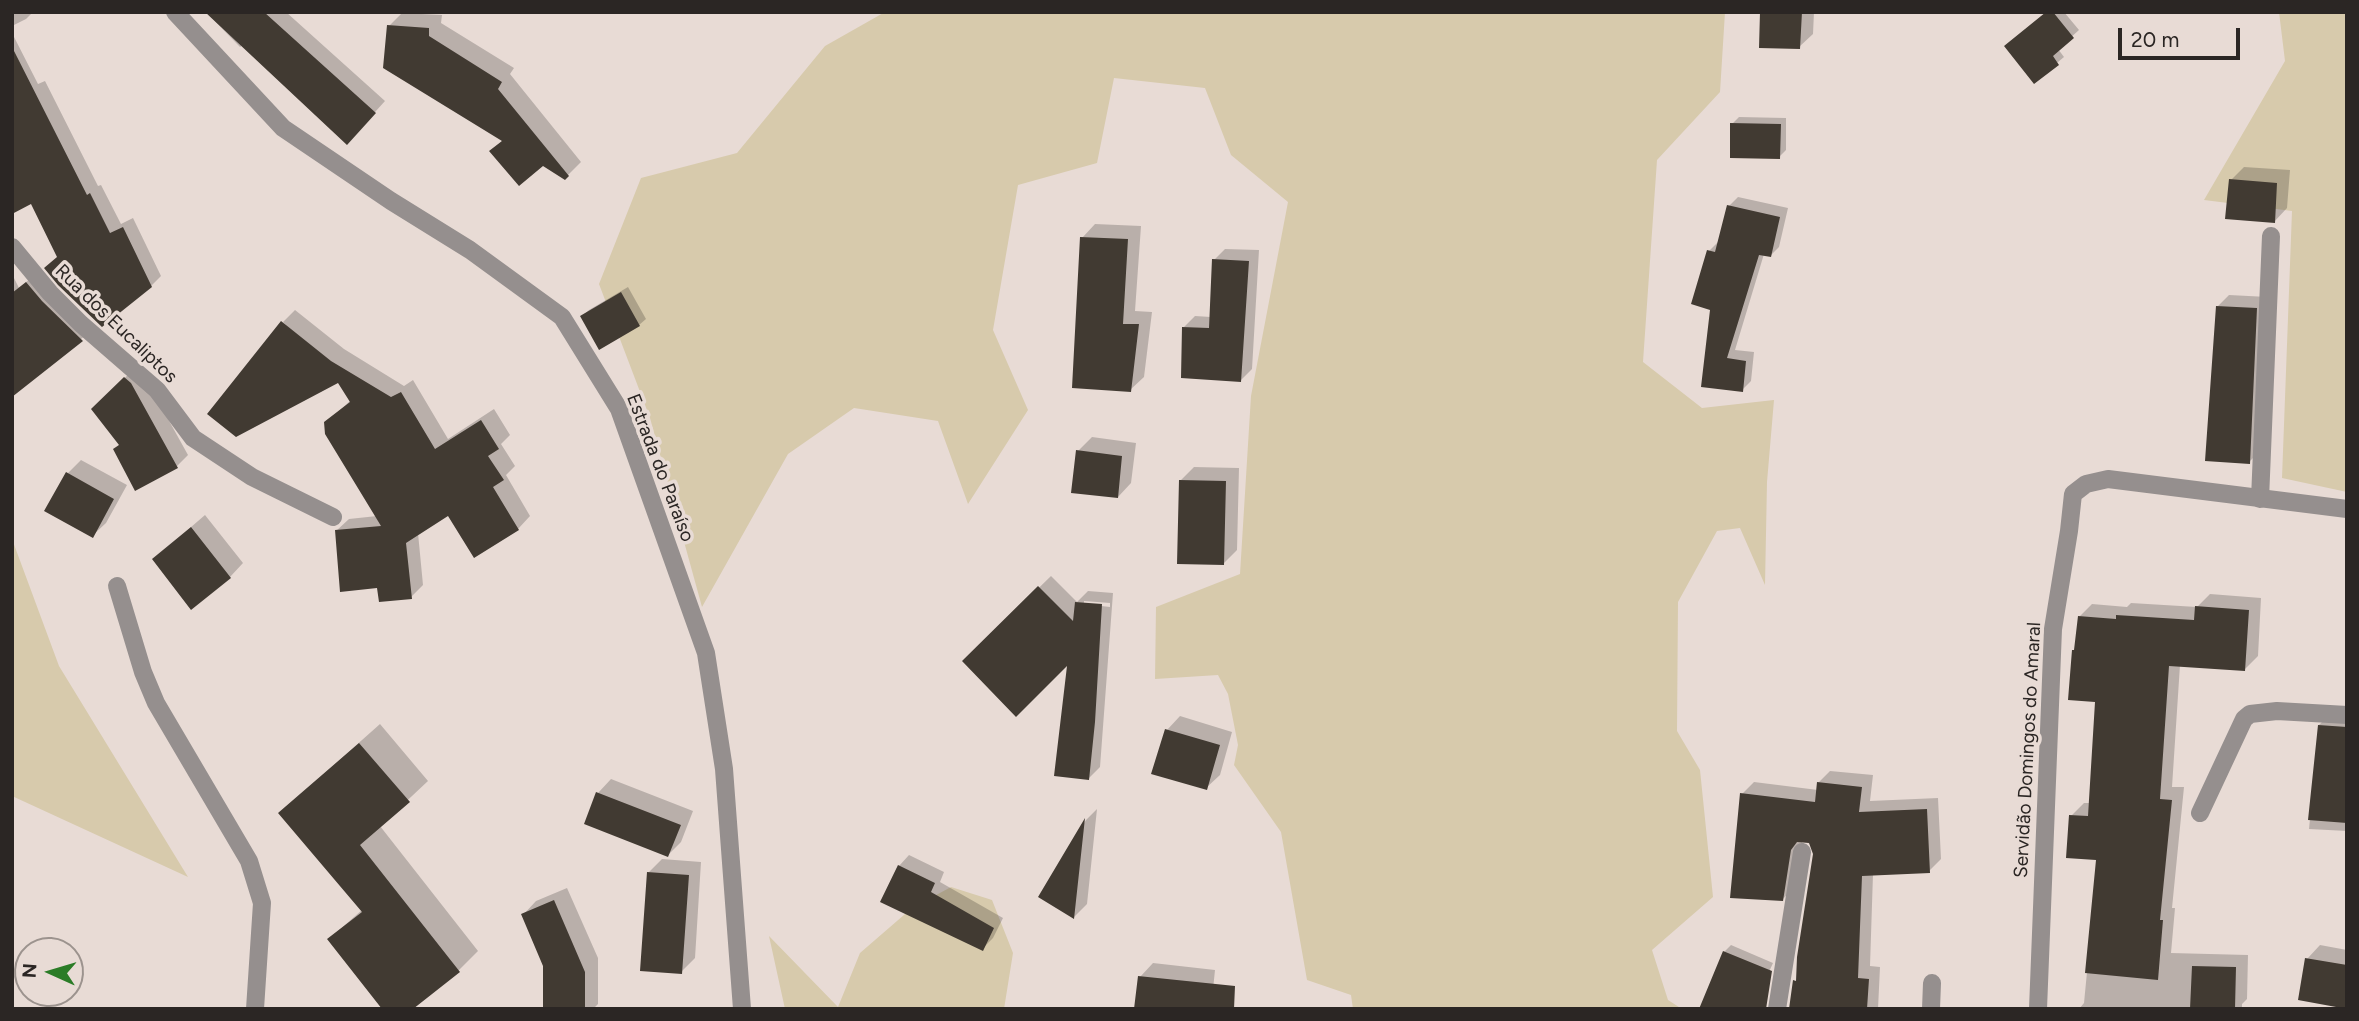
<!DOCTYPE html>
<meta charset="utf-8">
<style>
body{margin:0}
#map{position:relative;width:2359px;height:1021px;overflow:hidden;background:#e8dbd5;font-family:Figtree,sans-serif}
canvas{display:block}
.frame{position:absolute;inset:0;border:14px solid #2b2624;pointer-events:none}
.north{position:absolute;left:14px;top:937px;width:70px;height:70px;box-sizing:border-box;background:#e8dbd5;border:2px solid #9c938e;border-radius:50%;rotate:274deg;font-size:19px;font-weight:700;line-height:28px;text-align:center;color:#2b2624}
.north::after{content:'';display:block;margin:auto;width:24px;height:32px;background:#2b7c27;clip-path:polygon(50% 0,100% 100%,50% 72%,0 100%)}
.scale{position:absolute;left:2118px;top:28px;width:122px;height:32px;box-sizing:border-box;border:4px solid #2b2624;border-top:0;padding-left:9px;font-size:21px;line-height:24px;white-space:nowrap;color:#2b2624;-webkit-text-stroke:5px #e8dbd5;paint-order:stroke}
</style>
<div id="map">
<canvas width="2359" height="1021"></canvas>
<div class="frame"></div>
<div class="north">N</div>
<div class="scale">20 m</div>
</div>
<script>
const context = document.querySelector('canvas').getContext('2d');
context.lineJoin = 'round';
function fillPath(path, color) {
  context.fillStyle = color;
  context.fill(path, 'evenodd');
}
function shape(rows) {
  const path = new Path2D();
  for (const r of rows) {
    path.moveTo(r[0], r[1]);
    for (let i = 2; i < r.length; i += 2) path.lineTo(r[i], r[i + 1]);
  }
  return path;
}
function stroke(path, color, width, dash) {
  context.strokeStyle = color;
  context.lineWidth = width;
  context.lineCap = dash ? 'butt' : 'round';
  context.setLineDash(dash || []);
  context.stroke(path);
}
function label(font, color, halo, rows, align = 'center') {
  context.font = font + ' Figtree,sans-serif';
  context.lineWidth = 7;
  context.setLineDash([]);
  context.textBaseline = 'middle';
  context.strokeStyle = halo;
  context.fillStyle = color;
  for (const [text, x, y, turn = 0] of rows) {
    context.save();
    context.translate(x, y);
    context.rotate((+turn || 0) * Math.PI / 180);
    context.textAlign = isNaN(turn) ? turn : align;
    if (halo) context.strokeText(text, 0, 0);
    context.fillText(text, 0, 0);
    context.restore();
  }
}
fillPath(shape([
 [885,12,1725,12,1720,92,1657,160,1643,362,1702,408,1774,400,1767,482,1765,585,1740,528,1717,531,1678,602,1677,731,1700,770,1713,897,1652,950,1668,1000,1682,1009,1353,1009,1351,995,1307,980,1281,832,1234,765,1238,745,1228,694,1218,675,1155,679,1156,607,1240,574,1251,396,1288,202,1231,155,1205,88,1114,78,1097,163,1018,185,993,330,1028,410,968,504,938,421,854,408,788,454,702,607,650,418,599,284,641,178,737,153,825,46],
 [2279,12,2347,12,2347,492,2282,478,2292,211,2204,200,2285,61],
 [12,539,59,666,188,877,12,796],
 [951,887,992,900,1013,953,1004,1009,785,1009,769,936,838,1007,860,953,912,908]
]), '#d7caac');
fillPath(shape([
 [12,12,33,12,26,19,12,26],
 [206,12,286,12,385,101,357,132,243,45,240,47],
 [1762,12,1814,12,1813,34,1799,47],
 [2046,12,2064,12,2079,30,2058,49,2064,57,2034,82],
 [402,13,442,15,441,23,514,68,510,74,581,162,565,178,542,164,492,151,503,140,389,26],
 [12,33,38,84,45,81,98,186,101,185,121,224,133,218,161,276,151,286,59,256,31,202,12,212],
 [1739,117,1786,118,1786,150,1779,157,1732,124],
 [2244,167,2290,170,2287,208,2274,222,2231,180],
 [1738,197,1788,208,1779,247,1770,256,1764,254,1735,350,1754,352,1751,381,1742,390,1703,385,1712,308,1709,251,1718,242,1729,206],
 [1095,224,1141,226,1135,311,1152,312,1144,377,1130,390,1082,238],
 [1225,249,1259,250,1252,369,1241,380,1184,327,1195,316,1211,317,1214,260],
 [37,273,92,330,21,388,12,376,12,274,19,288],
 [628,287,646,319,639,325,582,316,589,310],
 [2229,295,2268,297,2261,450,2249,462,2218,306],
 [295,310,344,349,404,386,413,380,448,439,494,409,510,435,501,444,515,466,506,475,530,516,518,529,449,513,418,533,423,585,411,597,379,586,336,531,349,519,377,516,326,423,351,400,338,381,283,322],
 [136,367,142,372,188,455,177,466,115,449,120,444,93,409],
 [1092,437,1136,443,1131,483,1118,497,1078,451],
 [81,460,127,485,106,523,92,536,68,473],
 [1194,467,1239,468,1237,550,1224,563,1180,481],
 [205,515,243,563,230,577,154,559],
 [1051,576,1077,602,1088,591,1113,593,1100,767,1088,779,1070,662,964,661],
 [1084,601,1110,603,1110,607,1084,604],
 [2210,594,2261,598,2258,656,2245,669,2180,665,2172,787,2184,787,2172,908,2175,908,2171,953,2248,955,2247,999,2242,1004,2242,1009,2079,1009,2084,1003,2098,858,2071,816,2084,803,2091,803,2096,700,2076,648,2079,617,2092,604,2127,607,2131,603,2197,607],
 [2332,712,2347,714,2347,831,2309,829,2319,725],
 [1180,716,1232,732,1220,775,1206,788,1167,730],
 [380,724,428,781,380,826,478,951,458,971,329,939,362,910,280,813],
 [1830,771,1873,775,1870,801,1938,798,1941,859,1929,871,1873,874,1870,966,1880,967,1878,1009,1803,1009,1815,848,1803,839,1794,887,1782,900,1742,794,1754,782,1818,790,1818,783],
 [611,779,693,811,681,842,668,855,598,793],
 [1097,809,1087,904,1074,917,1041,897,1086,820],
 [909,855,944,872,940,882,1003,918,993,938,983,948,899,866],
 [662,859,701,862,695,958,681,972,649,872],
 [567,888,598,958,598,1004,593,1009,545,1009,545,965,523,915,536,901],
 [1731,945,1773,963,1752,1009,1724,952],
 [2320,945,2347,950,2347,1007,2307,959],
 [1153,963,1215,970,1211,1009,1140,977]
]), '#0003');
fillPath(shape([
 [205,12,264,12,376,113,347,145],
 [1760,12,1802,12,1800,49,1759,48],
 [2046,12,2053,12,2074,38,2053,56,2059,65,2034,84,2004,46],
 [387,25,429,28,429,36,502,82,498,89,569,176,565,180,543,166,519,186,489,151,502,141,383,68],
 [12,47,87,195,90,193,110,233,123,227,152,287,102,327,58,285,44,268,57,257,31,204,12,214],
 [1730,123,1781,124,1780,159,1730,158],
 [2229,179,2277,183,2275,223,2225,219],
 [1727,205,1780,217,1771,257,1759,255,1727,358,1746,361,1743,392,1701,387,1710,310,1691,304,1707,250,1715,252],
 [1080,237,1128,239,1123,324,1139,324,1131,392,1072,388],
 [1212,259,1249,261,1241,382,1181,378,1182,327,1209,328],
 [26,282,42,301,83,341,12,397,12,293],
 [621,292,640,326,599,350,580,316],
 [2216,306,2257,308,2250,464,2205,461],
 [281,321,331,361,391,397,401,392,435,449,481,420,499,449,488,456,504,480,493,487,519,530,474,558,448,516,406,543,412,599,379,602,377,588,340,592,335,530,381,526,325,434,324,422,350,402,338,383,236,437,207,414],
 [124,377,131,383,178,468,135,491,113,449,119,445,91,409],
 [1076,450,1122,456,1118,498,1071,493],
 [66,472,114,499,93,538,44,511],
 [1179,480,1226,481,1224,565,1177,564],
 [191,527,231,578,191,610,152,559],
 [1038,586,1073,621,1075,602,1102,604,1095,722,1089,780,1054,776,1067,666,1016,717,962,661],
 [2195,606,2249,610,2245,671,2169,666,2160,799,2172,800,2160,920,2163,920,2158,980,2085,973,2096,860,2066,858,2069,815,2088,816,2095,702,2068,700,2072,650,2074,650,2078,616,2116,619,2116,615,2194,620],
 [2318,725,2347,727,2347,823,2308,820],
 [1165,729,1220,745,1207,790,1151,774],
 [359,743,410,802,360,845,460,972,413,1009,382,1009,327,939,362,912,278,813],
 [1817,782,1862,787,1859,812,1927,809,1930,873,1862,876,1858,978,1869,979,1867,1009,1789,1009,1793,980,1796,981,1797,957,1813,854,1809,843,1797,842,1791,850,1783,901,1730,898,1740,793,1815,802],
 [596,792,681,825,668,857,584,824],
 [1085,818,1074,919,1038,897],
 [898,865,935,883,931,892,994,928,983,951,880,902],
 [647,872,689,875,682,974,640,971],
 [554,900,585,972,585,1009,543,1009,543,966,521,914],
 [1723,951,1772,971,1766,1009,1699,1009],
 [2305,958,2347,965,2347,1009,2298,1000],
 [2192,966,2236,967,2235,1009,2190,1009],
 [1138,976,1235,986,1234,1009,1134,1009]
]), '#413a32');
stroke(shape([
 [2260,499,2271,236],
 [117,586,143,672,156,703,249,861,262,903,255,1009]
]), '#958f8e', 18);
stroke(shape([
 [175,12,283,128,391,201,470,250,562,317,619,409,706,653,724,769,742,1009],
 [12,247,50,293,81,324,157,390,193,438,252,477,333,517],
 [2200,813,2244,719,2250,714,2277,711,2347,715],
 [1777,1009,1802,852],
 [1931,1009,1932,983],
 [2038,1009,2053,629,2069,531,2073,494,2086,484,2108,479,2347,509]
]), '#958f8e', 18);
label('19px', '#2b2624', '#e8dbd5', [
 ["Rua dos Eucaliptos",116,324,44],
 ["Estrada do Paraíso",660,468,69],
 ["Servidão Domingos do Amaral",2028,750,-87]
]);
</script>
